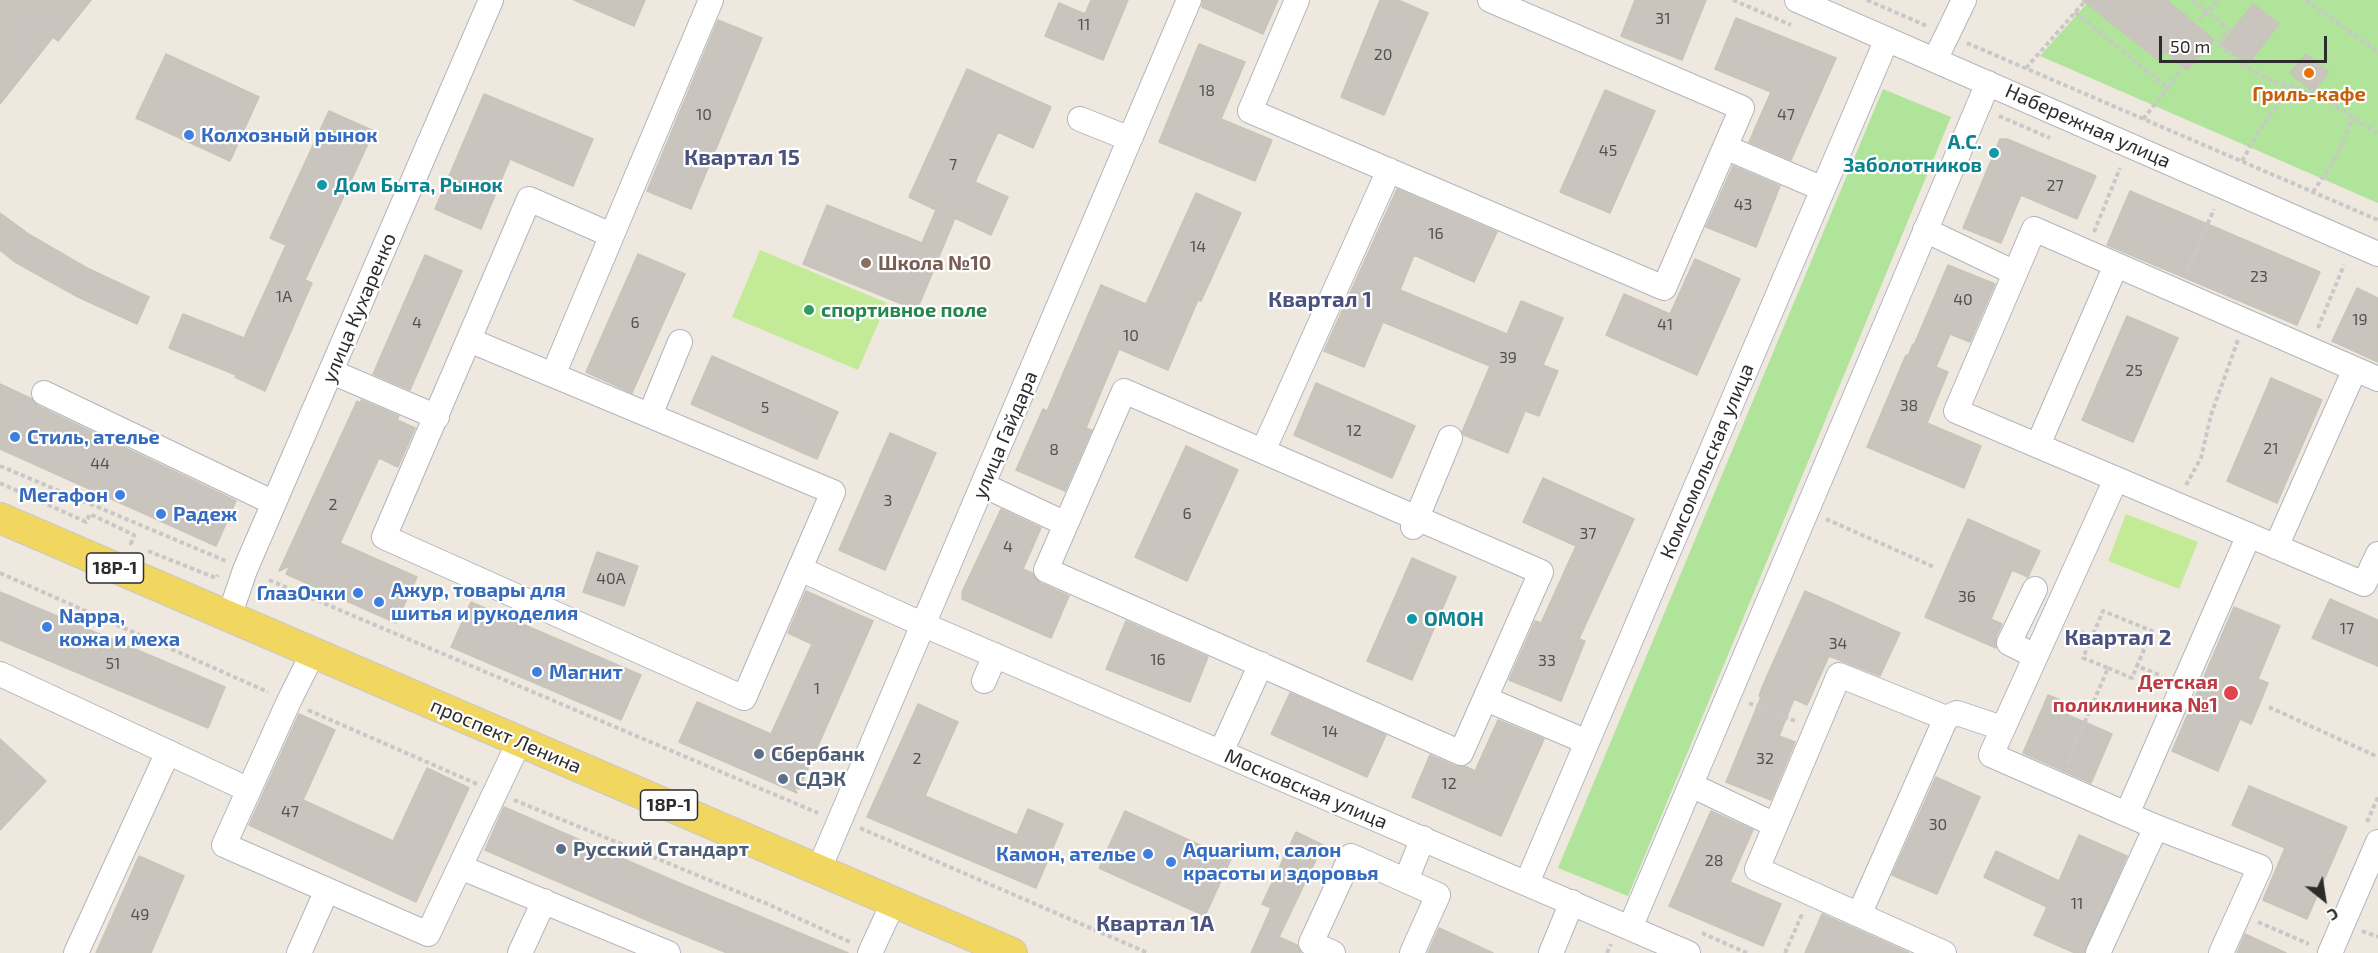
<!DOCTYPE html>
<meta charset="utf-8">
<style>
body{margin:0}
#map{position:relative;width:2378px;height:953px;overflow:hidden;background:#eee8df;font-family:"Exo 2",sans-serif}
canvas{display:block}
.north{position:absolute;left:2294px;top:869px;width:60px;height:60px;-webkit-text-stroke:4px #fff;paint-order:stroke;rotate:150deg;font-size:16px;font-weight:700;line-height:24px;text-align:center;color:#2c2c2c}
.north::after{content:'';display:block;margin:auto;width:21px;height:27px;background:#2c2c2c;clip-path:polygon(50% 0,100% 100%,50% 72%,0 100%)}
.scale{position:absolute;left:2159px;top:36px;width:168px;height:27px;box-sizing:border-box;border:3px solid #2c2c2c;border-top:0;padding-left:8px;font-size:18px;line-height:21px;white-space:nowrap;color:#2c2c2c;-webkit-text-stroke:4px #fff;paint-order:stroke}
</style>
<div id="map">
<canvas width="2378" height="953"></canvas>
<div class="north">С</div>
<div class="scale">50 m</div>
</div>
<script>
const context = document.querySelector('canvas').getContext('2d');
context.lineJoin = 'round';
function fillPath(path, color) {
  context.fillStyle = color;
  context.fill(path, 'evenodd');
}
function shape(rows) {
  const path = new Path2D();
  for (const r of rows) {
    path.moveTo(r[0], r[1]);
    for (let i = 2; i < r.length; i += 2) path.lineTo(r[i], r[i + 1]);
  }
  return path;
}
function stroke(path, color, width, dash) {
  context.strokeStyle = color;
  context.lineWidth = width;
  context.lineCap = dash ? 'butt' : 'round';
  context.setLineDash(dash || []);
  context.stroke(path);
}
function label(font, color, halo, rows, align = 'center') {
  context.font = font + ' "Exo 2",sans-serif';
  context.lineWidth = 4.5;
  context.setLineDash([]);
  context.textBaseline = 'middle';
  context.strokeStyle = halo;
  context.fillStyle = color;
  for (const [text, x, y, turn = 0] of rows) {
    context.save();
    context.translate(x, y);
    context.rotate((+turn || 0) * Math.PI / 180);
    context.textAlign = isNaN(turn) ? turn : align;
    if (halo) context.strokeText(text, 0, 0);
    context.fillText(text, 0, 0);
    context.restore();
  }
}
fillPath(shape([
 [2090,0,2378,0,2378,203,2040,56],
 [1883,89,1951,117,1628,896,1558,868]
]), '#b0e49b');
fillPath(shape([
 [760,250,887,303,858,370,732,317],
 [2126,514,2198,542,2179,589,2108,561]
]), '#c3eb97');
const building = shape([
 [0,0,91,0,58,41,53,37,0,104,0,0],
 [574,0,645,0,634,26,574,0],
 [1091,0,1128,0,1103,60,1045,36,1059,3,1085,14,1091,0],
 [1203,0,1278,0,1263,34,1202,7,1203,0],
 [1380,0,1398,0,1428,13,1384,115,1341,97,1380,0],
 [1635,0,1706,0,1682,60,1621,36,1635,0],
 [2082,0,2167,0,2214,40,2187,70,2165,51,2158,60,2082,0],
 [2253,4,2279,24,2248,64,2222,44,2253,4],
 [1736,18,1836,58,1791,160,1749,142,1771,92,1715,69,1736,18],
 [718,20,762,38,691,209,647,191,718,20],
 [1199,44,1245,62,1221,119,1272,140,1255,181,1159,142,1199,44],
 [166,54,259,97,230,161,136,118,166,54],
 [2306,54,2329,72,2313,92,2290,73,2306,54],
 [967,69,1051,107,1033,148,998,132,975,182,1008,197,991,235,955,218,917,310,803,264,827,205,922,243,936,210,909,197,967,69],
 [1605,90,1655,111,1610,213,1560,192,1605,90],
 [484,94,593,139,573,186,510,159,481,229,435,209,484,94],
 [329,111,374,131,305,280,312,283,265,391,235,377,236,375,169,348,183,314,244,338,286,245,270,238,329,111],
 [2000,139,2007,139,2096,176,2077,219,2021,195,2001,243,1963,228,2000,139],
 [1733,166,1780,186,1756,247,1706,227,1733,166],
 [1397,189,1497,232,1474,282,1414,255,1400,290,1507,334,1521,301,1563,318,1543,365,1558,371,1539,416,1525,411,1508,453,1464,435,1462,432,1490,366,1383,322,1364,367,1324,351,1397,189],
 [2130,191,2320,272,2297,325,2107,245,2130,191],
 [1196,193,1241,213,1201,301,1198,300,1168,370,1119,349,1086,428,1092,430,1065,491,1016,470,1043,409,1047,411,1101,285,1146,304,1196,193],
 [0,213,30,235,87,268,149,297,137,324,78,297,15,262,0,250,0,213],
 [638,254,685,274,632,393,586,372,638,254],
 [425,255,462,271,410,390,373,374,425,255],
 [1695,259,1740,279,1697,375,1606,335,1624,294,1670,314,1695,259],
 [1948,265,1995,284,1970,342,1950,334,1936,367,1948,372,1927,423,1981,446,1964,488,1867,447,1906,355,1908,356,1913,344,1914,345,1948,265],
 [2357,288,2378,298,2378,362,2332,341,2357,288],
 [2127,316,2178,338,2133,442,2082,420,2127,316],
 [712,356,838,412,817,459,691,404,712,356],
 [2271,378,2322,400,2277,503,2227,481,2271,378],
 [1316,383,1415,426,1392,478,1294,435,1316,383],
 [0,384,32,399,38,406,236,501,216,546,0,449,0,384],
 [361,400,399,416,397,420,415,428,398,467,379,458,340,543,417,577,396,623,286,574,290,566,279,571,357,401,360,403,361,400],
 [890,433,936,453,885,570,839,550,890,433],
 [1186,446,1238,470,1187,581,1135,557,1186,446],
 [1543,478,1634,519,1579,639,1585,641,1561,701,1509,680,1535,621,1541,623,1576,546,1523,522,1543,478],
 [1001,509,1041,528,1023,569,1032,573,1040,583,1069,596,1051,638,962,599,962,592,1001,509],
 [1968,519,2040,551,2028,577,2012,570,1991,619,2002,624,1996,637,1996,648,1925,617,1968,519],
 [597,552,638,566,624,606,583,592,597,552],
 [1412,558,1456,577,1412,680,1367,661,1412,558],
 [806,591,873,621,799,789,794,787,797,793,679,742,697,702,771,734,812,644,788,633,806,591],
 [1805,591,1900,633,1880,676,1829,656,1807,705,1794,699,1779,736,1795,742,1771,800,1726,782,1761,697,1759,696,1763,685,1805,591],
 [0,592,225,687,208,728,0,640,0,592],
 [2330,599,2378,620,2378,666,2312,638,2330,599],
 [471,602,641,675,621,720,451,647,471,602],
 [2234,607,2280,626,2258,679,2268,683,2260,703,2251,724,2240,719,2218,771,2172,751,2234,607],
 [1126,621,1208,657,1190,702,1106,669,1126,621],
 [1290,693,1386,735,1367,777,1271,734,1290,693],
 [2048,695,2073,705,2068,715,2112,734,2091,783,2023,753,2048,695],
 [918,704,958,722,925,796,1017,835,1028,809,1063,824,1036,888,867,817,918,704],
 [299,714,335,730,303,800,393,841,427,768,469,788,416,902,249,825,299,714],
 [1498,720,1544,739,1501,836,1412,797,1430,755,1455,766,1465,766,1475,771,1498,720],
 [0,739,46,781,0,830,0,739],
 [1936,777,1980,797,1937,894,1892,875,1936,777],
 [2249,786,2347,827,2307,919,2263,900,2285,848,2232,825,2249,786],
 [504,807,670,879,848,953,727,953,651,922,485,850,504,807],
 [1125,811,1231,859,1205,916,1099,868,1125,811],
 [1711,811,1753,830,1730,882,1781,904,1763,946,1669,906,1711,811],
 [1296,832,1323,845,1279,937,1297,945,1301,953,1251,953,1271,908,1262,904,1296,832],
 [2079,835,2127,856,2084,953,2075,953,2034,935,2047,907,1984,877,1996,851,2059,881,2079,835],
 [139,856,184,876,151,953,96,953,139,856],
 [1822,914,1878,939,1909,953,1805,953,1822,914],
 [1439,928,1493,953,1428,953,1439,928],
 [2245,934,2286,953,2237,953,2245,934]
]);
fillPath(building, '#c9c5be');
stroke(building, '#c9c4b8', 1.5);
const minor = shape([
 [1297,0,1250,111,1664,288,1742,108,1490,0],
 [1797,0,2378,254],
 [1935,60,1964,0],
 [1080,119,1130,139],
 [1725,147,1823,189],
 [1925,230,2015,273],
 [469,340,833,492,744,698,384,537,529,199,611,235],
 [332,372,437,417],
 [553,375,711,0],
 [2378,379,2034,229,1956,411,2364,584,2378,554],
 [1124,391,1541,572,1461,753,1046,570,1124,391],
 [44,393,274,503],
 [650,415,680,342],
 [2038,445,2116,265],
 [1263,451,1389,170],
 [2116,479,1991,755,2156,827,2260,867,2221,953],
 [983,485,1066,524],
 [1413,527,1450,438],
 [2276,547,2355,369],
 [800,569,924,625,1688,953],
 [2035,589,2009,643,2035,656],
 [229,617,245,570,491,0],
 [313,653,289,701,224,845,428,934,519,742],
 [0,674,249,790],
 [984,681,995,655],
 [1486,699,1587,742],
 [1221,752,1261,664],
 [1691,785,1775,825],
 [2127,814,2249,535],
 [460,867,668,953],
 [819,869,1189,0],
 [1406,880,1423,838],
 [1527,883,1887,39],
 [1859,915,1946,718],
 [1630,928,1988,83],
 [76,953,168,752],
 [299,953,327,890],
 [520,953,544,901],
 [870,953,894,901],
 [1333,953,1311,943,1351,856,1438,895,1412,953],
 [1551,953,1572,902],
 [1944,953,1757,869,1839,675,1946,718,1957,713,2002,728],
 [2098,953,2156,827],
 [2330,953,2378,842]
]);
const major = shape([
 [0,518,1012,953]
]);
stroke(minor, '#b2b4c0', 26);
stroke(major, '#c8c8c8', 32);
stroke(shape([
 [1733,0,1791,25],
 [1867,0,1927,26],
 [2192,0,2229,29,2217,43,2246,67,2274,82,2295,87,2306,93,2318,94,2378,134],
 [2306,0,2378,52],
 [2075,12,2168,88,2181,70],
 [2199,21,2218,0],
 [1967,43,2378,220],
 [2026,68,2086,0],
 [1999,116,2050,138],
 [2143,119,2168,88],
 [2242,161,2260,129,2278,105,2286,85],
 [2313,192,2335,159,2353,117],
 [2094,232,2120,168],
 [2187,272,2214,209],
 [2318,328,2344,265],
 [0,466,226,561],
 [0,483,86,522,90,514,134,535,131,544,133,545],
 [2186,485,2201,458,2211,415,2238,340],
 [1826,519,1934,567],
 [148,551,216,578,218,575],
 [0,573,268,692],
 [269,580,818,813],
 [2074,629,2092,637],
 [2108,668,2132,678,2137,666],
 [1749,703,1795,721],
 [2269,707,2378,757],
 [308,710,477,784],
 [2067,764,2108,668,2083,658,2103,611,2152,631,2137,666,2162,676],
 [514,800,770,905,852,943],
 [2367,822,2378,797],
 [860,828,1148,953],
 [2258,922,2309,944],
 [2362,931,2378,937],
 [1702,933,1747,953],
 [1607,953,1611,944],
 [1785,953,1803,912]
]), '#c8c8c8', 4, [4.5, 3]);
stroke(minor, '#fff', 24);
stroke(major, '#f1d760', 30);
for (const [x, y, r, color] of [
 [2309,73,6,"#e8710a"],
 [189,135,6,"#3f7fe0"],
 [1994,153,6,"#0f9aa8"],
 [322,185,6,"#0f9aa8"],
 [866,263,6,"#8d6e63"],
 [809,310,6,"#2e9e5b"],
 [15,437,6,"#3f7fe0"],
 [120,495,6,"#3f7fe0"],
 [161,514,6,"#3f7fe0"],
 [358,593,6,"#3f7fe0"],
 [379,602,6,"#3f7fe0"],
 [1412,619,6,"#0f9aa8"],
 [47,627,6,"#3f7fe0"],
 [537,672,6,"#3f7fe0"],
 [2231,693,8,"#e0444e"],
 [759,754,6,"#5c6f8a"],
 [783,779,6,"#5c6f8a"],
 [561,849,6,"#5c6f8a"],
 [1148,854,6,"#3f7fe0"],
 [1171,862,6,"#3f7fe0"]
]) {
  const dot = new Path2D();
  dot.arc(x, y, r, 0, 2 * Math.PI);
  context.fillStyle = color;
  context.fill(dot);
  stroke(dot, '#fff', 2);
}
label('16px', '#535250', null, [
 ["31",1663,19],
 ["11",1084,25],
 ["20",1383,55],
 ["18",1207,91],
 ["10",704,115],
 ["47",1786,115],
 ["45",1608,151],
 ["7",953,165],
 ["27",2055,186],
 ["43",1743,205],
 ["16",1436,234],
 ["14",1198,247],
 ["23",2259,277],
 ["1А",284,297],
 ["40",1963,300],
 ["19",2360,320],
 ["4",417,323],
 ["6",635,323],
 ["41",1665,325],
 ["10",1131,336],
 ["39",1508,358],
 ["25",2134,371],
 ["38",1909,406],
 ["5",765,408],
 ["12",1354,431],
 ["21",2271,449],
 ["8",1054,450],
 ["44",100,464],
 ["3",888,501],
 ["2",333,505],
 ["6",1187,514],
 ["37",1588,534],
 ["4",1008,547],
 ["40А",611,579],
 ["36",1967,597],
 ["17",2347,629],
 ["34",1838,644],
 ["16",1158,660],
 ["33",1547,661],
 ["51",113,664],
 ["1",817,689],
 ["14",1330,732],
 ["2",917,759],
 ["32",1765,759],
 ["12",1449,784],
 ["47",290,812],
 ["30",1938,825],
 ["28",1714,861],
 ["11",2077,904],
 ["49",140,915]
]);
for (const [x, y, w] of [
 [115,568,57],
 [669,805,57]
]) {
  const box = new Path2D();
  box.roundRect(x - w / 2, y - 15, w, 30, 4.5);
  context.fillStyle = '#fff';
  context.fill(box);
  stroke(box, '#2c2c2c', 1.5);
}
label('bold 18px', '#2c2c2c', null, [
 ["18Р-1",115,568],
 ["18Р-1",669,805]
]);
label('bold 20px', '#c56008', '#fff', [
 ["Гриль-кафе",2309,94]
]);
label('20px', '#2c2c2c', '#fff', [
 ["Набережная улица",2088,126,24],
 ["улица Кухаренко",359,308,-67],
 ["улица Гайдара",1005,435,-67],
 ["Комсомольская улица",1707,461,-67],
 ["проспект Ленина",506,736,23],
 ["Московская улица",1306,789,23]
]);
label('bold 20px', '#366cbe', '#fff', [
 ["Колхозный рынок",201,135],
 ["Стиль, ателье",27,437],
 ["Мегафон",108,495,"right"],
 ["Радеж",173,514],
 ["Ажур, товары для",391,590],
 ["шитья и рукоделия",391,613],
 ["ГлазОчки",346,593,"right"],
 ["Nappa,",59,616],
 ["кожа и меха",59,639],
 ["Магнит",549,672],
 ["Aquarium, салон",1183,850],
 ["красоты и здоровья",1183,873],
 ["Камон, ателье",1136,854,"right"]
], 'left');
label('bold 20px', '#0d838f', '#fff', [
 ["А.С.",1982,142,"right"],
 ["Заболотников",1982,165,"right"],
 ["Дом Быта, Рынок",334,185],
 ["ОМОН",1424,619]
], 'left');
label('bold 20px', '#785e54', '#fff', [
 ["Школа №10",878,263]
], 'left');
label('bold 20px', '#27864d', '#fff', [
 ["спортивное поле",821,310]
], 'left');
label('bold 20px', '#be3a42', '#fff', [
 ["Детская",2218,682],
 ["поликлиника №1",2218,705]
], 'right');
label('bold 20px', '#4e5e75', '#fff', [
 ["Сбербанк",771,754],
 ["СДЭК",795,779],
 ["Русский Стандарт",573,849]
], 'left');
label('bold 22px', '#4c527e', '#fff', [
 ["Квартал 15",742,158],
 ["Квартал 1",1320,300],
 ["Квартал 2",2118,638],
 ["Квартал 1А",1155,924]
]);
</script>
